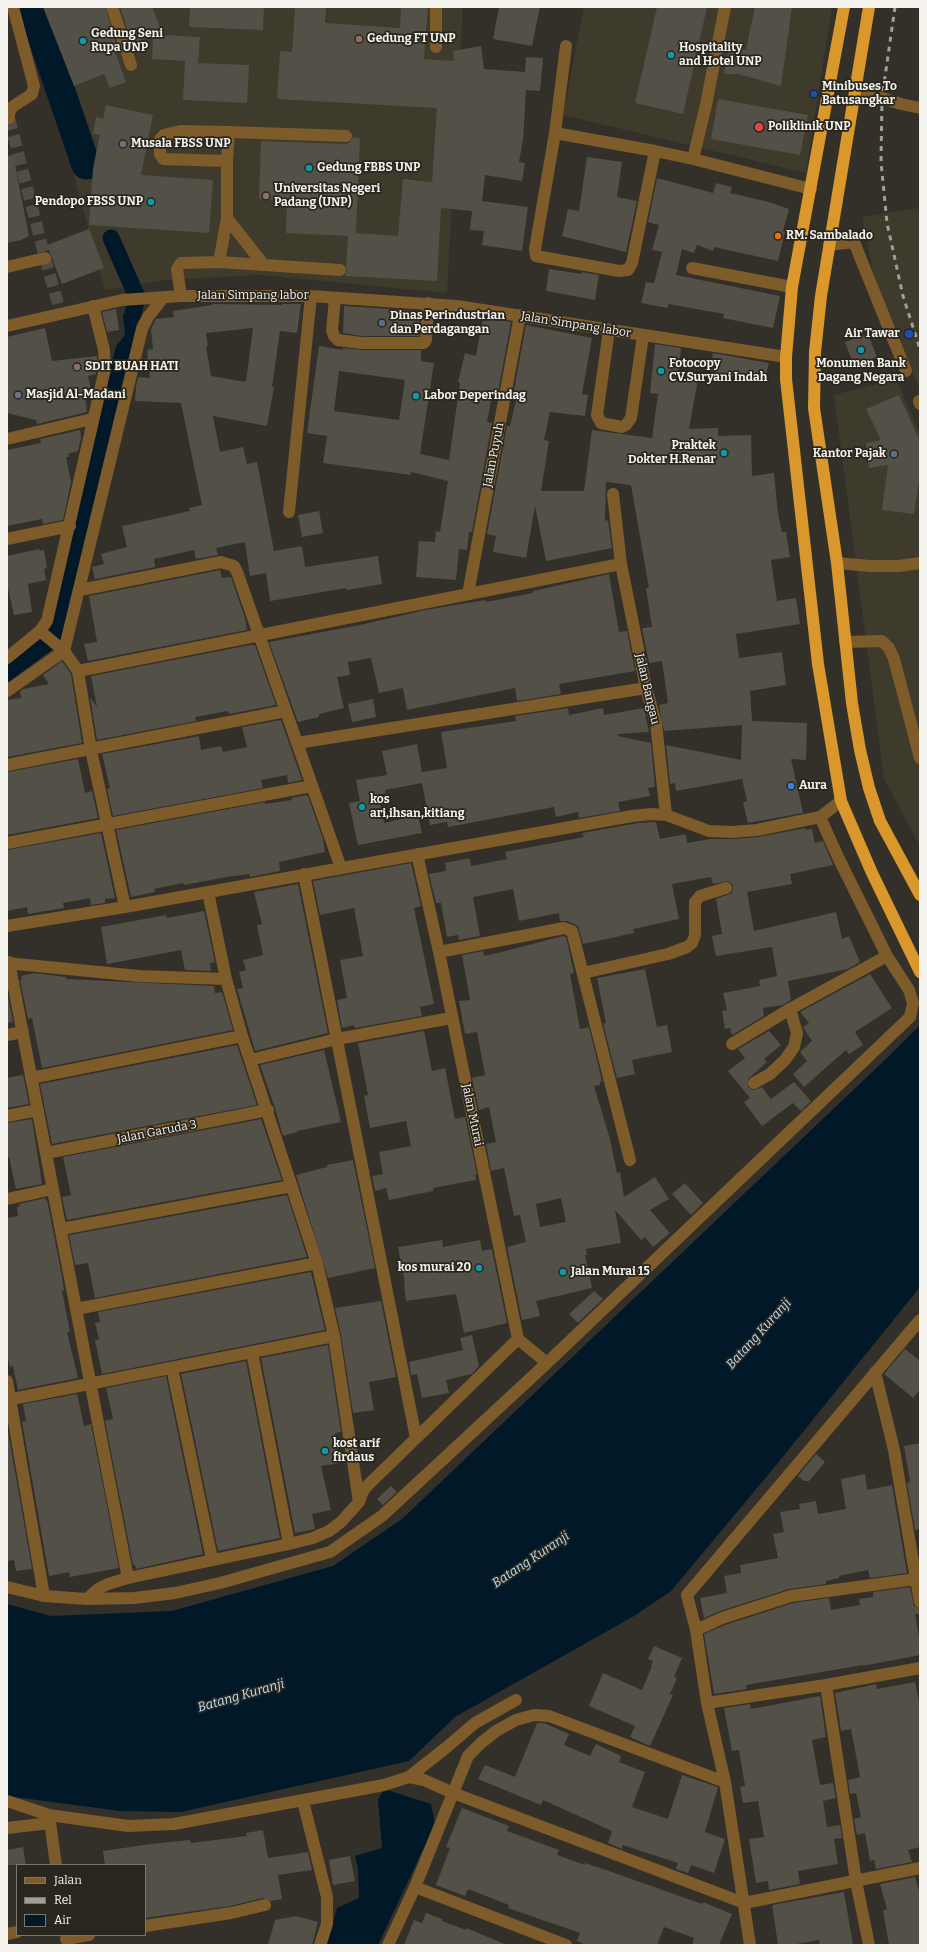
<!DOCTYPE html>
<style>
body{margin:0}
#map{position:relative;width:927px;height:1952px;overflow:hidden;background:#323028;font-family:Bitter,serif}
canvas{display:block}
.frame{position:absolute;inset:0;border:8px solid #f4f2ed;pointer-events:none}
.legend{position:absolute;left:16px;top:1864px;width:130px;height:72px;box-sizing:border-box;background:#29261e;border:1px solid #7a7871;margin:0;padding:5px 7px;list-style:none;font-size:12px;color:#f4f2ed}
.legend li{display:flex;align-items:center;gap:8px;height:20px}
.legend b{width:20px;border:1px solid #7a7871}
</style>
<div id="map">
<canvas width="927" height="1952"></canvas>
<div class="frame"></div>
<ul class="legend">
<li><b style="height:5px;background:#7d5b2a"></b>Jalan</li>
<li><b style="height:5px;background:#a19f99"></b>Rel</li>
<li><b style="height:11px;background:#001828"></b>Air</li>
</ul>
</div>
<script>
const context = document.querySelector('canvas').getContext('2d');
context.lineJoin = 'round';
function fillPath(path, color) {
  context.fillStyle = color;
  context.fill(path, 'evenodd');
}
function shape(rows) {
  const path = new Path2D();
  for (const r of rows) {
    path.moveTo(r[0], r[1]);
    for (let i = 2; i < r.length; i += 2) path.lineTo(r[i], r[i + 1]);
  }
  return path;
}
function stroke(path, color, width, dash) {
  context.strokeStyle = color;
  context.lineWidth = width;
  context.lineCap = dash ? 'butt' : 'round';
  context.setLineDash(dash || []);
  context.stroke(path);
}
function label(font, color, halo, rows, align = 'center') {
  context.font = font + ' Bitter,serif';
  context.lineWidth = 3.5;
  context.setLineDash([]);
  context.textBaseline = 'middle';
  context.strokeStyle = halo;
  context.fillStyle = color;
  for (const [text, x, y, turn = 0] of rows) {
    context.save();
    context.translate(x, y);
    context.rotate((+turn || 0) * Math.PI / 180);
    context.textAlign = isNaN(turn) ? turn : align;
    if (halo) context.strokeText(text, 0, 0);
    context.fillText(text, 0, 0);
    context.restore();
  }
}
fillPath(shape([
 [31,7,463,7,447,293,260,275,165,280,105,290,58,117],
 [584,7,832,7,806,173,563,115],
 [918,208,920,215,920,391,876,286,862,217],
 [896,379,920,434,920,846,884,779,834,395]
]), '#3e3a2c');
fillPath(shape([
 [143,296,80,578,61,643,7,683,7,664,47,632,116,346,125,335,123,315,137,297],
 [920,1025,920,1287,773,1469,671,1591,634,1616,455,1717,409,1761,181,1812,120,1811,7,1796,7,1604,51,1616,172,1611,333,1566,402,1519,889,1056],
 [384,1789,431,1804,435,1824,378,1945,327,1945,337,1908,359,1898,358,1868,355,1856,382,1848,378,1800]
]), '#001828');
stroke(shape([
 [111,238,137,297,133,314]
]), '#001828', 17);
stroke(shape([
 [32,7,86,165]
]), '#001828', 29);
fillPath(shape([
 [43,7,105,7,118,50,115,52,126,82,110,88,104,74,74,86],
 [120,7,152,7,163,35,200,37,198,63,249,65,247,103,183,100,185,61,152,59,153,35,132,44],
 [190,7,264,7,263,30,189,27],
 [295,7,326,7,325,23,400,28,401,7,428,7,424,59,454,61,453,51,481,46,484,69,525,72,526,57,543,58,540,91,526,90,523,140,519,162,525,163,522,181,485,175,482,201,528,207,522,251,482,245,484,231,470,230,472,211,441,208,437,281,345,276,347,270,346,266,348,236,286,233,287,200,259,199,261,141,346,144,350,142,353,137,360,138,356,233,398,236,403,179,432,182,437,108,277,99,280,51,292,52],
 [499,7,540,7,532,46,493,39],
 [657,7,707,7,683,114,635,103],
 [755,7,792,7,781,86,738,74,724,74,729,47,746,50],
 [718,99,808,115,800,155,711,139],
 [106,105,153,115,141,175,213,180,209,233,89,225,93,168,100,135,93,134,96,117,103,119],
 [13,155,29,236,21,240,7,243,7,156],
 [587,157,622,162,617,197,637,201,626,252,562,236,568,209,579,211],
 [657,178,713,193,716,183,732,187,730,193,769,202,789,209,783,231,785,232,778,261,714,247,713,251,697,245,694,253,682,249,676,275,780,296,773,328,723,318,724,314,668,304,668,308,641,303,646,282,654,283,662,252,652,250,659,225,648,222],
 [89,229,104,268,62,284,47,245],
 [549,269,582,274,582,272,599,275,595,300,546,291],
 [212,304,282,305,282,304,301,304,297,333,280,331,272,387,274,387,267,426,213,416,220,452,243,447,247,464,257,462,274,551,302,546,305,567,378,556,382,584,347,590,346,588,270,601,266,573,250,576,245,542,216,548,218,555,196,559,194,550,154,559,155,567,95,579,92,567,104,564,101,554,127,547,122,526,190,511,189,508,202,505,181,403,135,401,136,387,138,377,150,378,147,350,153,349,151,329,156,319,174,317,173,311,212,305],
 [253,328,246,382,211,376,206,346,208,346,206,333],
 [344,306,420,311,419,336,361,336,343,333],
 [116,309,119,330,107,332,102,312],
 [483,318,511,322,498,392,493,390,487,422,492,423,472,532,469,532,467,550,459,549,456,580,416,577,419,541,435,542,436,531,440,532,448,481,411,472,411,475,323,463,327,436,307,433,319,346,343,350,343,348,361,350,421,350,421,361,434,363,420,454,449,460,460,383,458,382,465,353,476,356],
 [339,371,405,380,399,420,334,411],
 [526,325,592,338,582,394,588,395,585,416,550,412,544,440,549,441,541,491,584,491,592,430,652,438,658,394,650,393,655,344,681,348,678,377,698,379,689,429,718,428,718,436,751,435,752,476,774,473,778,514,782,532,786,532,790,557,771,560,777,601,796,598,800,624,736,634,739,658,782,652,786,685,750,691,752,721,807,723,806,760,791,759,803,813,748,823,743,802,747,801,742,779,676,791,675,783,670,784,666,745,741,760,742,725,664,731,659,705,668,703,662,661,649,663,642,628,652,627,646,588,649,588,631,485,606,482,605,521,608,520,612,548,546,561,535,506,526,558,493,552,496,536,487,534,507,426,510,426,517,396,513,395],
 [45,328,52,361,97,356,97,368,96,374,88,376,92,393,85,396,87,412,37,424,36,420,7,413,7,337],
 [868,334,877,357,854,366,845,342],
 [713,353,769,363,764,382,710,372],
 [899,395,920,441,920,473,914,514,882,510,888,465,869,468,866,443,881,440,866,409],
 [80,430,81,438,78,451,68,454,69,457,66,457,71,482,63,520,43,524,42,519,7,526,7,450,41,443,40,439],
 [319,511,323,533,302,537,298,515],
 [39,549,40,551,44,550,47,568,44,569,46,580,28,584,32,612,14,615,7,584,7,556],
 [220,570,222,578,231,577,245,618,247,630,88,661,84,644,97,642,89,596],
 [609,574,619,632,627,631,635,671,559,684,561,694,517,701,515,688,407,710,403,688,379,693,371,658,348,662,350,675,337,677,344,708,319,714,319,717,298,722,269,642,360,625,425,610,486,600,486,602,533,593,533,591],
 [250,645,255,645,276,705,229,714,228,711,195,717,196,721,97,740,90,697,97,707,91,676],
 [62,661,71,674,82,743,7,757,7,700,21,698,20,691,23,689,49,684,43,675],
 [373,699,376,717,352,722,348,704],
 [568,708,569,715,603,708,604,715,644,708,649,732,618,734,618,736,651,743,655,787,648,788,650,796,618,802,620,811,579,818,578,812,556,817,554,807,448,827,447,822,430,825,422,783,385,790,386,793,378,795,384,823,418,815,422,833,358,845,349,803,360,801,356,780,387,775,382,751,417,744,422,772,447,768,441,732,516,721,515,716],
 [281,720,302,780,288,783,287,775,261,780,263,788,113,816,107,789,110,788,102,754,199,736,201,750,221,746,223,752,247,747,242,727],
 [78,759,85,793,92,791,98,818,7,835,7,772],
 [306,795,308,796,323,839,325,852,279,862,280,871,250,877,249,874,227,877,184,885,183,883,154,889,155,892,131,897,116,830,265,802,265,804,292,800,291,798],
 [656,822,660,839,686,834,687,843,710,839,733,839,758,837,806,828,806,830,812,829,815,843,823,841,833,865,790,874,792,884,747,892,754,931,836,912,842,939,849,936,860,962,848,969,788,981,791,1000,783,1005,763,1008,764,1016,732,1035,730,1028,725,1029,722,1011,727,1010,723,993,760,986,759,980,777,976,772,947,716,956,712,936,722,934,716,899,732,893,733,885,728,881,713,884,711,877,672,884,679,919,633,929,634,933,583,944,578,926,567,921,560,921,559,913,519,921,513,889,473,897,480,936,459,940,458,935,447,937,441,903,436,903,429,874,446,871,445,863,470,858,471,866,507,859,505,852,584,837,582,833,638,823],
 [101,833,115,898,105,899,105,903,91,905,90,898,63,903,64,908,28,914,27,907,7,911,7,850],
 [411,863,421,906,414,908,434,1004,420,1007,422,1016,355,1028,354,1025,342,1028,337,1000,347,998,340,960,363,956,354,908,320,915,313,881],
 [298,884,328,1033,255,1051,237,989,243,988,239,972,246,970,243,960,263,955,257,925,262,924,254,892],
 [204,911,215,962,210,963,211,971,185,970,181,950,107,964,101,927,166,915,167,918],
 [563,936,566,937,574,973,570,974,580,1029,589,1027,602,1081,600,1082,600,1085,594,1086,610,1139,617,1173,620,1172,624,1197,655,1177,669,1199,650,1210,670,1233,653,1247,645,1237,641,1240,615,1210,621,1243,586,1249,587,1255,585,1255,592,1288,536,1301,540,1316,522,1320,507,1247,526,1242,520,1215,514,1216,504,1168,491,1171,486,1144,496,1142,489,1107,479,1110,472,1078,485,1075,477,1032,465,1034,459,1001,470,1000,462,955,483,951,484,956,502,952],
 [561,1198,566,1222,540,1227,536,1204],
 [645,969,657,1027,667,1025,672,1052,632,1060,635,1074,617,1078,603,1024,606,1023,597,978],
 [34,973,66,977,66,979,214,986,215,993,222,992,233,1030,42,1068,32,1018,28,1019,20,980,22,979,21,976],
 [870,974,892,1008,855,1032,863,1045,849,1054,846,1050,804,1087,793,1074,807,1061,800,1052,812,1041,803,1027,809,1023,800,1012],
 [7,991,13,1022,7,1023],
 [424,1031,432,1071,445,1068,455,1119,465,1117,477,1174,475,1175,476,1180,433,1188,433,1191,389,1200,386,1188,375,1191,372,1176,383,1174,379,1152,411,1146,406,1121,370,1128,364,1096,368,1095,358,1043],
 [769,1031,781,1045,764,1059,767,1062,748,1079,748,1087,754,1090,762,1087,771,1099,794,1082,811,1101,801,1111,793,1103,762,1126,744,1102,750,1098,728,1071,745,1058,738,1049],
 [237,1045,257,1105,52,1144,40,1084],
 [324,1050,341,1122,297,1131,297,1132,283,1136,275,1108,260,1065],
 [23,1075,29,1104,7,1108,7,1078],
 [32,1119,42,1184,16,1189,9,1157,7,1157,7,1123],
 [261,1119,282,1180,67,1220,62,1197,71,1195,63,1157],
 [353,1160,375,1268,328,1278,296,1175,327,1167,327,1165],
 [685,1183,703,1203,691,1215,672,1194],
 [287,1195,307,1257,95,1298,88,1263,75,1265,69,1235],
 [45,1198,46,1201,47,1200,62,1276,64,1291,62,1291,70,1332,67,1332,78,1378,18,1390,13,1366,10,1367,7,1354,7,1218,18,1216,17,1207,20,1206,19,1204],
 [442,1240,443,1247,480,1240,482,1251,491,1249,492,1250,507,1323,464,1333,456,1294,406,1301,404,1284,405,1284,398,1247],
 [311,1272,325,1330,102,1374,95,1340,99,1339,95,1323,100,1322,98,1312],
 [594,1291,603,1299,578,1323,569,1314],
 [381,1301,396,1377,369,1382,374,1410,353,1413,341,1335,335,1308],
 [472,1335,479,1366,472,1374,446,1380,449,1393,422,1398,417,1374,411,1375,409,1362,463,1350,460,1338],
 [328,1345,341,1432,335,1433,340,1463,321,1466,331,1510,312,1514,315,1529,295,1533,261,1358],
 [905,1349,920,1361,920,1390,913,1398,884,1374],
 [246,1361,280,1538,218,1551,181,1374],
 [166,1376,203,1554,136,1569,135,1565,133,1565,105,1421,113,1419,106,1388],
 [77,1394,84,1426,91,1424,119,1568,70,1577,69,1572,49,1576,22,1422,26,1421,23,1404],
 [7,1425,32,1569,16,1571,14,1560,7,1561],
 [920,1443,920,1529,915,1530,907,1483,910,1482,904,1446],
 [816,1454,825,1462,809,1481,804,1481,798,1476],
 [865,1474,867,1490,892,1485,907,1573,870,1578,868,1570,839,1576,839,1578,826,1581,826,1584,789,1589,720,1611,704,1618,700,1598,727,1593,724,1576,741,1573,740,1565,778,1558,773,1534,784,1532,780,1512,800,1509,799,1504,816,1501,818,1514,846,1509,841,1479],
 [391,1486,397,1492,383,1505,377,1499],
 [910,1587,914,1606,920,1609,920,1614,915,1614,920,1644,920,1655,863,1666,863,1665,746,1685,747,1689,714,1694,704,1634,725,1625,793,1603,829,1598,831,1610,860,1605,859,1599,873,1597,873,1592],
 [654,1646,682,1658,674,1677,677,1678,670,1694,673,1695,650,1746,630,1737,635,1726,589,1706,603,1673,642,1690,652,1666,651,1666,653,1661,648,1659],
 [915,1682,920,1707,920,1847,908,1850,912,1862,876,1869,874,1860,870,1861,865,1833,857,1835,854,1819,861,1817,856,1793,850,1794,848,1780,860,1777,851,1729,841,1731,835,1693,876,1684,877,1689],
 [820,1696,826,1737,812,1740,820,1785,833,1783,836,1798,823,1801,827,1827,840,1825,842,1838,834,1839,838,1864,798,1871,800,1884,769,1890,768,1881,756,1883,749,1839,764,1837,758,1801,743,1803,740,1787,745,1786,739,1750,732,1751,724,1708,750,1704,751,1709],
 [537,1723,544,1723,569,1734,564,1745,590,1756,596,1744,621,1756,619,1762,645,1772,632,1807,668,1819,682,1775,718,1787,705,1832,725,1839,714,1873,691,1865,688,1873,676,1869,678,1863,623,1845,622,1849,608,1843,612,1831,543,1800,541,1805,478,1779,485,1765,515,1777],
 [462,1808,509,1826,507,1831,559,1850,557,1855,585,1865,585,1863,609,1871,702,1904,703,1902,732,1914,719,1945,692,1945,694,1938,664,1927,657,1945,586,1945,577,1941,580,1933,508,1908,509,1905,468,1889,465,1896,436,1885,450,1848,446,1847],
 [263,1830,268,1858,308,1852,312,1870,278,1875,282,1899,271,1901,263,1898,230,1906,145,1918,145,1865,105,1865,103,1851,151,1844,190,1840,191,1843,247,1836,246,1833],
 [23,1847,26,1865,7,1865,7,1850],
 [350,1856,355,1881,333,1885,329,1860],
 [915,1877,920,1894,920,1945,889,1945,883,1911,887,1909,880,1884],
 [844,1892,853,1945,820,1945,819,1940,791,1945,778,1945,772,1905],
 [426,1913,442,1919,442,1921,466,1930,466,1928,507,1945,404,1945,414,1920,422,1923],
 [296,1916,318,1922,312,1945,268,1945,275,1920]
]), '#525047');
stroke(shape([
 [9,118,45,258,61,314]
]), '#4f4d46', 12, [12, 6]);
stroke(shape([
 [112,7,131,65],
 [436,7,436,47],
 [855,97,882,98,901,104,920,108],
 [9,118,9,113,12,107,32,94,34,86,13,7],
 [229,132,346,136],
 [555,133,566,46],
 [655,151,632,263,628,270,619,271,536,256,535,249,555,133,655,151,693,159,811,189],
 [693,159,706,105,725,7],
 [227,218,263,264],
 [829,245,854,242,906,371],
 [219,262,340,270],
 [7,267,45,258],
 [692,268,792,287],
 [181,296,177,269,181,263,219,262,227,218,227,161,163,159,160,154,160,139,164,135,180,131,229,132,227,161],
 [335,298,332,330,334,336,338,340,361,343,424,343,426,340,428,303],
 [7,326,122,300,181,296,311,296,457,306,786,357],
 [609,330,597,415,601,423,622,427,626,425,631,418,643,336],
 [919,401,920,404],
 [7,439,92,419],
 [613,494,621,564,646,688,656,723,666,815],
 [289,512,311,296],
 [7,539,70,526],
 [837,563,870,566,899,566,920,563],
 [80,590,221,562,234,566,237,572,341,868],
 [468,594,520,315],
 [40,631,47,621,105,369,104,350,93,306],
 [845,642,882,641,889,648,894,659,920,758],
 [7,658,40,631,64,651,78,671,91,750,125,907],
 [78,671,621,564],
 [7,691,64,651,142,329,148,317,163,298],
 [297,743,646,688],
 [7,765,286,711],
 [7,843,312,786],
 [417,854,439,952,518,1339,547,1363],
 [304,874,416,1438],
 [208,892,226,979,242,1036,317,1263,334,1336,359,1502],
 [7,926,125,907,632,816,651,814,666,815,709,831,732,832,757,830,820,817,841,801],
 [439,952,564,928,572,931,630,1160],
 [9,962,128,1578],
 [7,963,139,976,226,979],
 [583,973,668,954,687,947,692,943,695,935,695,902,700,896,726,888],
 [7,1035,23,1032],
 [732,1044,790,1009,887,956],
 [250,1060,337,1039,451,1018],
 [31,1078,242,1036],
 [754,1083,770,1074,785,1060,794,1047,797,1033,790,1009],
 [7,1116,38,1110],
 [46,1153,268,1110],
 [7,1199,53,1189],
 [61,1229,292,1186],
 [76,1309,317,1263],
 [252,1352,289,1544],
 [172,1368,212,1559],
 [875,1372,894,1450,916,1579],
 [7,1381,44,1596],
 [7,1400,334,1336],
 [7,1587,44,1596,87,1599,134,1598,175,1593,220,1583,330,1552,382,1516,547,1363,910,1017,913,1003,909,990,887,956,838,857,820,817],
 [87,1599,98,1589,108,1584,128,1578,289,1544,313,1538,329,1531,341,1522,359,1502,363,1491,368,1485,518,1339],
 [696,1630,722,1618,791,1596,916,1579,920,1602],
 [826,1685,856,1881,869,1945],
 [707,1703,826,1685,920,1668],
 [409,1777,447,1747,475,1723,516,1700],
 [7,1801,49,1815,128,1826,174,1824,384,1785,409,1777,424,1780,453,1793,744,1903,920,1868],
 [303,1801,327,1897,327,1924,320,1945],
 [49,1815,56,1865],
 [7,1828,50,1823],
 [415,1887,566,1945],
 [145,1926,231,1913,265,1905],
 [7,1934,17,1932],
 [66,1939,89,1935],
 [388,1945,415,1887,468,1756,481,1743,496,1731,516,1720,534,1715,549,1716,725,1782],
 [750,1945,725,1782,707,1703,696,1630,687,1595,920,1320]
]), '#7d5b2a', 12);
stroke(shape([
 [844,7,792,287,786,357,786,379,818,664,841,801,872,873,920,972],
 [869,7,821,296,815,352,814,408,837,563,852,703,860,750,869,788,880,821,920,895]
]), '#da972b', 12);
stroke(shape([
 [895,7,882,98,881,162,887,223,903,296,920,349]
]), '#a19f99', 3, [5, 5]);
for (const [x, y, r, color] of [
 [359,39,4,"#8d6e63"],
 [83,41,4,"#0f9aa8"],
 [671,55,4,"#0f9aa8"],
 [814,94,4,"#1a4fb4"],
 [759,127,5,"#e0444e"],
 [123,144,4,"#6b7280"],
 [309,168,4,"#0f9aa8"],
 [266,196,4,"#8d6e63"],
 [151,202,4,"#0f9aa8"],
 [778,236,4,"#e8710a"],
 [382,323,4,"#5c6f8a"],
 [909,334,5,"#1a4fb4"],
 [861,350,4,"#0f9aa8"],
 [77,367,4,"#8d6e63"],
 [661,371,4,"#0f9aa8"],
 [18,395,4,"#6b7280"],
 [416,396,4,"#0f9aa8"],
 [724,453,4,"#0f9aa8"],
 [894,454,4,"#5c6f8a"],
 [791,786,4,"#3f7fe0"],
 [362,807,4,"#0f9aa8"],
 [479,1268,4,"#0f9aa8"],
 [563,1272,4,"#0f9aa8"],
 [325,1451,4,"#0f9aa8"]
]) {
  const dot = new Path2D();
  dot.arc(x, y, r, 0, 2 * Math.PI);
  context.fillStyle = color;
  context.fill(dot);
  stroke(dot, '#29261e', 1.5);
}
label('bold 12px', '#f4f2ed', '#29261e', [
 ["Gedung Seni",91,34],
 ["Rupa UNP",91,48],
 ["Gedung FT UNP",367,39],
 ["Hospitality",679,48],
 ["and Hotel UNP",679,62],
 ["Minibuses To",822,87],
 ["Batusangkar",822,101],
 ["Poliklinik UNP",768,127],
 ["Musala FBSS UNP",131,144],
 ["Gedung FBBS UNP",317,168],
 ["Universitas Negeri",274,189],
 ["Padang (UNP)",274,203],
 ["Pendopo FBSS UNP",143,202,"right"],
 ["RM. Sambalado",786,236],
 ["Dinas Perindustrian",390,316],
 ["dan Perdagangan",390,330],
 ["Air Tawar",900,334,"right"],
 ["Fotocopy",669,364],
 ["CV.Suryani Indah",669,378],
 ["Monumen Bank",861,364,"center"],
 ["Dagang Negara",861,378,"center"],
 ["SDIT BUAH HATI",85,367],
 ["Masjid Al-Madani",26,395],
 ["Labor Deperindag",424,396],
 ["Praktek",716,446,"right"],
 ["Dokter H.Renar",716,460,"right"],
 ["Kantor Pajak",886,454,"right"],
 ["Aura",799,786],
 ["kos",370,800],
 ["ari,ihsan,kitiang",370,814],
 ["kos murai 20",471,1268,"right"],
 ["Jalan Murai 15",571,1272],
 ["kost arif",333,1444],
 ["firdaus",333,1458]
], 'left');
label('12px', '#f4f2ed', '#29261e', [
 ["Jalan Simpang labor",253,296],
 ["Jalan Simpang labor",576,325,9],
 ["Jalan Puyuh",494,455,-79],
 ["Jalan Bangau",647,689,77],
 ["Jalan Murai",472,1115,78],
 ["Jalan Garuda 3",157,1132,-11]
]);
label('italic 13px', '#b6dffc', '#29261e', [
 ["Batang Kuranji",759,1334,-48],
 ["Batang Kuranji",531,1560,-34],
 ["Batang Kuranji",241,1696,-16]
]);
</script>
